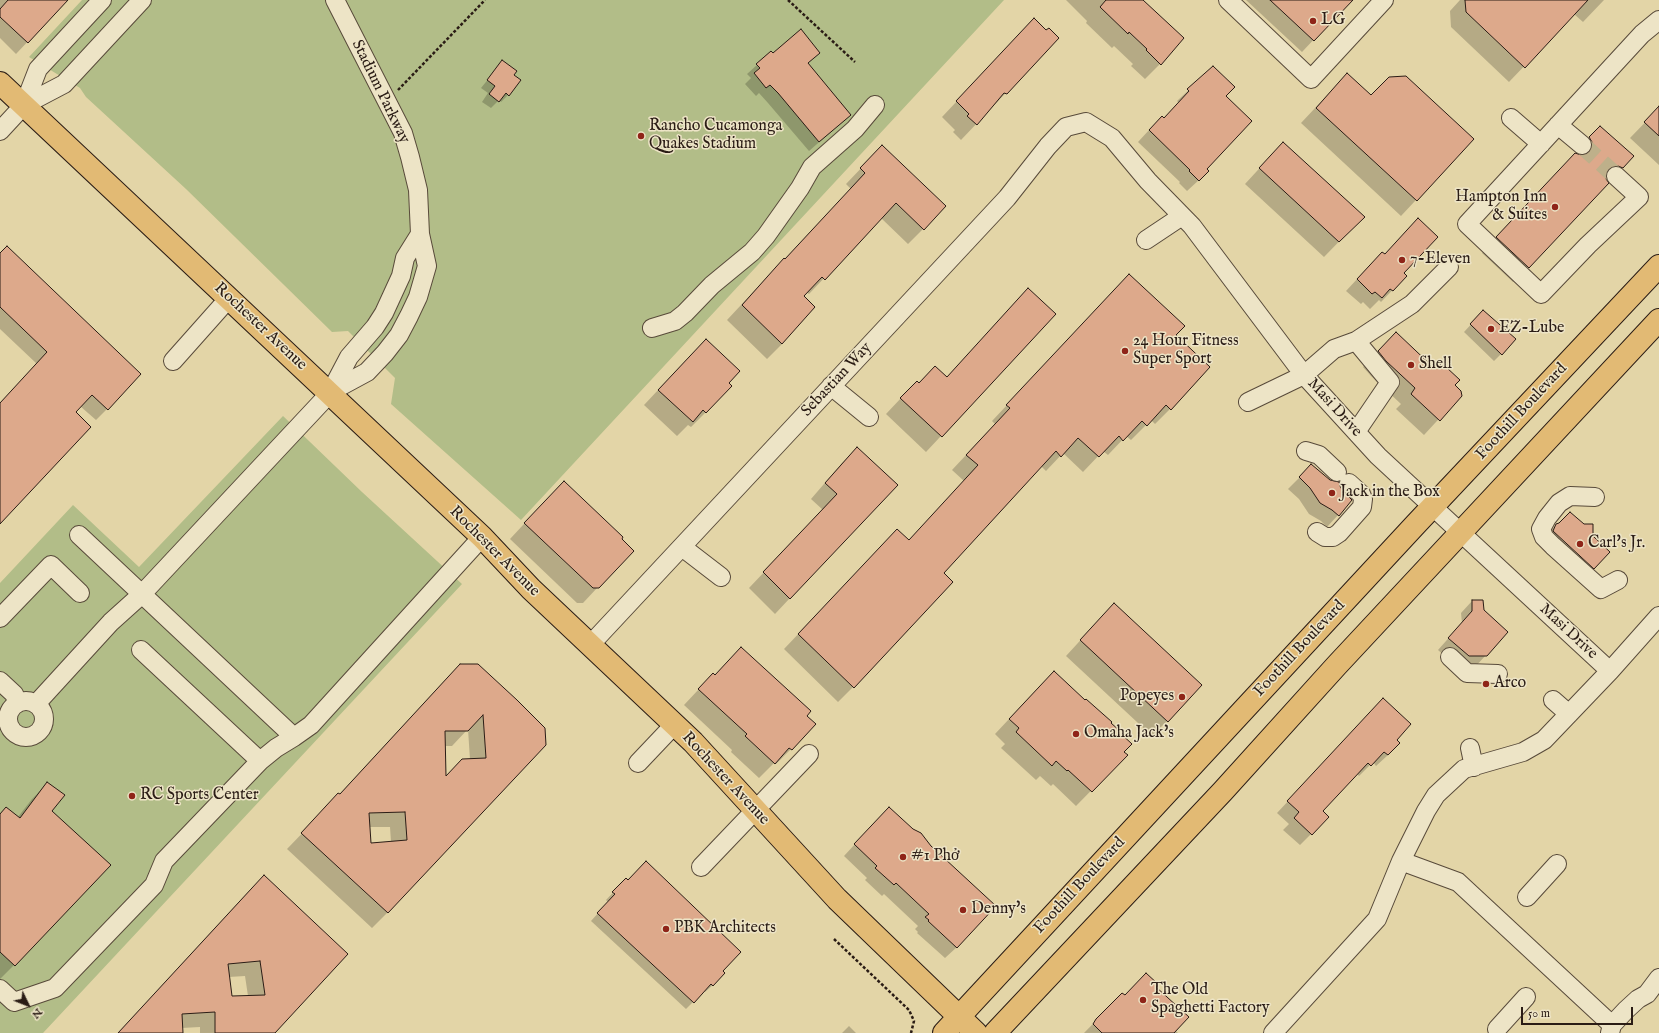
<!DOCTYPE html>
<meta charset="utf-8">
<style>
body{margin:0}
#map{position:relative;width:1659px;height:1033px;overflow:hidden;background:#e3d5a7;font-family:"IM FELL English",serif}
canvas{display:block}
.north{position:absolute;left:8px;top:985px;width:40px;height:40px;-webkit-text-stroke:3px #ede4c6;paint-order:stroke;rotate:133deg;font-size:11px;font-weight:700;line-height:16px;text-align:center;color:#2a1c15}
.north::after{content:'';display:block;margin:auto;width:14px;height:18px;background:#2a1c15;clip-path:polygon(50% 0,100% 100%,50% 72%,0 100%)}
.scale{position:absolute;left:1521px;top:1007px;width:112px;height:18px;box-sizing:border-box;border:2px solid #2a1c15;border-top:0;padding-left:5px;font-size:12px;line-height:14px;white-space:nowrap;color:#2a1c15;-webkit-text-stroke:3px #ede4c6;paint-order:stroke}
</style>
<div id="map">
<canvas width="1659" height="1033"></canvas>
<div class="north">N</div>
<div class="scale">50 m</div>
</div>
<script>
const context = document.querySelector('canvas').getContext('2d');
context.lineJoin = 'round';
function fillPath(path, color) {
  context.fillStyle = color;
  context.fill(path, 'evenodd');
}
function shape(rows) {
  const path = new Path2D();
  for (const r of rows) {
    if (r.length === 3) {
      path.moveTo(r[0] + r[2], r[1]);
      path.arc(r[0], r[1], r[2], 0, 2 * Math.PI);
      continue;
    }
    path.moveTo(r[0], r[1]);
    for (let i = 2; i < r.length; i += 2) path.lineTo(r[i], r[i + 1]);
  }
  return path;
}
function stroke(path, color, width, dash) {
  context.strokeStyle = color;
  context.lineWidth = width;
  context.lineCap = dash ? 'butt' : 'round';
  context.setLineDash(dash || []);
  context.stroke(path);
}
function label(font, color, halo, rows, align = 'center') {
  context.font = font + ' "IM FELL English",serif';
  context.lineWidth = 3;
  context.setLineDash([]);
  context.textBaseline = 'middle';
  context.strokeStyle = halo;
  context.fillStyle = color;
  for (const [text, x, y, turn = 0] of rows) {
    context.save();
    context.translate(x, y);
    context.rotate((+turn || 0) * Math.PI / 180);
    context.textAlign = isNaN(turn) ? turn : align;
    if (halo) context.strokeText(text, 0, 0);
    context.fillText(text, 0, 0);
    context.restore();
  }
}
fillPath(shape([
 [82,0,1004,0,521,520,391,404,395,378,348,331,332,332,186,189,86,97,80,88,29,57],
 [283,416,362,492,462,584,43,1033,0,1033,0,583,73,505,139,567]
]), '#b2bd88');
fillPath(shape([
 [0,0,67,0,16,54,0,38],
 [1066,0,1142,0,1171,53,1145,79,1131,66,1133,64,1114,46,1112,48,1086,23,1087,21],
 [1246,0,1351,0,1302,52],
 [1460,0,1604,0,1583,22,1574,14,1509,82,1451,27,1450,11],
 [1046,31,1058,38,961,140,953,132,955,130,942,117,1019,35],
 [819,53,807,64,840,124,809,151,768,103,759,93,756,96,745,84,751,78,747,74,757,65,773,54],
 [503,61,512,75,508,95,501,102,499,100,491,108,482,102,488,93,481,88],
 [1213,67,1224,96,1205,169,1199,180,1187,191,1179,183,1180,182,1138,142,1150,129,1164,119,1179,103,1177,101],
 [1332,90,1371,96,1473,139,1401,216,1301,123],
 [1658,109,1659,110,1659,165,1630,138],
 [1600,127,1622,168,1513,282,1482,253],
 [1268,159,1363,217,1324,257,1245,184],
 [867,162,923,229,908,244,881,218,809,294,806,292,802,296,782,344,767,359,727,320,769,275,784,260,851,189,846,184],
 [0,255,107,409,96,420,80,406,74,413,0,522,0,404,37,364,0,329],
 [1384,255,1406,276,1381,302,1379,300,1370,309,1363,302,1361,304,1346,291,1371,264],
 [1028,289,1055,314,926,452,886,414,902,397,919,384,946,378],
 [1114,291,1175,335,1170,409,1155,424,1151,420,1131,440,1126,436,1108,455,1103,451,1083,472,1063,453,1046,471,1041,466,942,573,853,687,838,702,784,649,882,546,908,541,964,481,952,470,995,424,992,421],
 [1476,319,1501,354,1494,361,1464,332],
 [1396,333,1434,369,1454,385,1460,396,1424,435,1396,409,1401,404,1371,376,1363,367],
 [691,355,728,383,706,412,691,427,688,425,677,436,644,405],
 [857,448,896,485,775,614,749,588,823,510,811,499,842,463],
 [1312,465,1351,501,1327,527,1321,521,1309,514,1299,499,1288,489],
 [549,497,598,587,583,603,577,603,510,539],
 [1556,525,1583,525,1594,568,1582,579,1545,536],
 [1472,601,1483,611,1486,655,1475,667,1457,667,1438,650,1462,623,1461,613],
 [1099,620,1167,721,1152,736,1066,656],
 [713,674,806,716,791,749,776,764,774,763,759,778,731,752,732,750,684,705],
 [445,680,544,728,387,913,372,928,287,849,339,795],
 [468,729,470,760,446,777,444,746,452,746],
 [369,827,390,827,391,842,370,844],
 [1039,687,1110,723,1123,752,1126,755,1076,806,1053,784,1051,786,1040,776,1036,780,1001,748,1005,744,995,734],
 [1372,711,1395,740,1388,755,1376,766,1373,762,1359,776,1357,774,1321,811,1311,834,1300,845,1283,830,1289,824,1277,813],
 [47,784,51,811,14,965,0,979,0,814,18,817,32,799],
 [878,819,957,947,945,958,917,933,918,932,915,929,918,926,884,894,882,896,865,880,867,878,844,856],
 [626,879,722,971,713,985,705,992,704,991,686,1009,591,921,608,902,606,900],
 [249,891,273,1033,200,1033,200,1027,182,1028,182,1033,118,1033],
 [245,976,248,996,231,997,229,977],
 [1155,987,1175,1030,1178,1033,1084,1033,1122,994,1124,996],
 [849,1026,856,1033,842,1033]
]), '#0003');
const building = shape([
 [8,0,68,0,28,43,0,17,0,9,8,0],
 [1106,0,1143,0,1184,38,1161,65,1146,50,1147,49,1129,32,1128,34,1100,7,1106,0],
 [1270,0,1353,0,1314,41,1270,0],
 [1465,0,1588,0,1525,68,1466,12,1465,0],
 [1034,18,1046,30,1049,28,1059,38,1007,94,1004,93,977,125,967,116,969,114,956,101,1034,18],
 [801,29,820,53,808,63,851,115,819,142,778,93,770,85,766,88,754,73,760,68,756,64,771,51,773,53,801,29],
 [502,60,517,71,514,75,521,80,509,96,506,93,499,102,489,94,495,86,487,80,502,60],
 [1213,66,1235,87,1226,96,1252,121,1207,169,1209,171,1199,181,1189,171,1190,170,1149,130,1162,116,1164,118,1189,91,1187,89,1213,66],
 [1347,73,1371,95,1389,77,1406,76,1474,139,1417,201,1316,108,1347,73],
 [1659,106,1659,136,1644,122,1659,106],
 [1600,126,1634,156,1623,168,1618,166,1613,166,1609,169,1606,174,1606,179,1609,183,1529,268,1496,237,1575,153,1581,155,1585,155,1590,152,1592,146,1592,142,1589,137,1600,126],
 [1283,142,1365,217,1339,242,1259,168,1283,142],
 [882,145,946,206,924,230,896,203,825,280,822,277,804,296,815,307,782,344,742,305,784,258,785,259,865,173,860,168,882,145],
 [1418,218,1438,237,1404,273,1407,276,1393,291,1390,289,1382,298,1375,292,1372,294,1357,279,1382,252,1385,254,1418,218],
 [7,246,141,374,108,410,92,395,76,412,91,427,0,524,0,403,47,352,0,307,0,253,7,246],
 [1129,274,1185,326,1176,335,1210,367,1171,410,1166,405,1147,426,1142,421,1123,441,1119,436,1099,457,1078,438,1061,457,1056,451,944,573,953,582,854,688,798,634,897,529,909,540,978,465,966,455,1010,408,1006,405,1129,274],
 [1028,288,1056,314,942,437,900,398,917,381,919,383,935,366,947,377,1028,288],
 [1483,310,1516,339,1502,355,1470,324,1483,310],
 [1396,332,1434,368,1439,363,1445,369,1446,367,1460,380,1455,385,1461,391,1462,396,1440,421,1411,394,1415,388,1386,361,1378,351,1396,332],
 [706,339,740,371,729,383,732,386,706,413,703,410,693,422,658,390,706,339],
 [857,447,898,485,790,599,763,572,837,494,825,483,857,447],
 [1311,464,1330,480,1339,482,1342,490,1352,500,1339,516,1332,510,1320,503,1310,488,1299,477,1311,464],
 [564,481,623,537,622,539,634,551,599,588,593,588,524,523,564,481],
 [1570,512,1584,524,1593,524,1593,536,1610,552,1594,569,1553,531,1556,524,1559,523,1570,512],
 [1472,600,1483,600,1484,610,1508,632,1487,656,1469,656,1448,638,1472,611,1472,600],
 [1114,603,1202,685,1168,722,1080,640,1114,603],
 [741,647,811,711,807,716,816,724,792,750,789,748,775,764,745,736,747,734,698,689,713,673,715,675,741,647],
 [460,664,478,664,517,700,545,728,546,745,388,913,301,833,338,793,340,794,460,664],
 [483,715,486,758,462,759,446,776,445,731,468,731,483,715],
 [405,812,407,840,371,843,369,813,405,812],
 [1054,671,1085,700,1086,699,1112,722,1111,723,1120,731,1119,732,1132,744,1124,752,1128,755,1092,792,1068,770,1067,771,1056,761,1052,766,1016,732,1019,728,1009,719,1054,671],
 [1383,698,1411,724,1397,740,1400,743,1388,755,1384,752,1371,766,1368,763,1323,811,1329,817,1312,835,1294,818,1299,812,1287,801,1383,698],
 [47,782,65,795,52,811,111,865,15,966,0,952,0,814,6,807,20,818,47,782],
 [889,807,913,829,921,833,931,846,996,906,957,948,928,921,929,920,925,917,929,914,896,883,894,885,875,868,877,866,854,844,889,807],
 [646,861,741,952,723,971,725,973,713,986,711,984,694,1003,597,913,615,894,612,892,626,878,628,880,646,861],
 [264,875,348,954,275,1033,215,1033,215,1012,182,1014,183,1033,118,1033,264,875],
 [260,961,265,995,232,996,228,964,260,961],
 [1146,973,1159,985,1156,987,1189,1017,1174,1033,1102,1033,1093,1024,1096,1019,1122,993,1125,995,1146,973]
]);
fillPath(building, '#dda98b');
stroke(building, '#2a1c15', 1);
stroke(shape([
 [1582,145,1616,176]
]), '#beb08a', 18, [18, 9]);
const minor = shape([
 [1228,0,1311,79,1384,0],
 [24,105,38,69,102,0],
 [1511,118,1541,144],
 [1558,125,1582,145],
 [0,131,24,105,64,84,142,0],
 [1616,176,1639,197,1588,245,1541,294,1467,224,1642,34,1659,20],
 [1146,240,1182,216],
 [652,328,675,321,685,313,712,285,752,252,766,236,800,188,812,167,855,129,875,105],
 [1356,341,1390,382,1356,432],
 [173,361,229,298],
 [831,386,869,417],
 [330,392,367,372,385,353,399,335,409,316,418,297,427,266,420,234,418,190,410,157,403,133,335,0],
 [1248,402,1304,375,1334,349,1356,341,1412,304,1449,267],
 [1306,451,1319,455,1337,472],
 [1595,497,1570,496,1559,503,1547,518,1541,529,1544,537,1553,546,1601,589,1618,580],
 [1317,532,1325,537,1333,537,1339,533,1362,507,1363,499,1361,494,1349,483],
 [79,535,294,737],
 [682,547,721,577],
 [0,618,51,565,80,593],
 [590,645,1007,198,1048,146,1066,127,1086,122,1112,138,1148,181,1192,226,1304,375,1378,456,1610,671],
 [141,650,260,761],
 [1450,657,1467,673,1498,674],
 [0,681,14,694,18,703],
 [1553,700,1569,714],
 [26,719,18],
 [36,704,111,622,141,595,330,393,349,357,375,327,384,313,401,276,405,258,420,234],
 [1470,748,1474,767],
 [638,763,674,725],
 [1401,861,1458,882,1612,1025],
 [701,867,809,754],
 [1527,897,1557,864],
 [0,989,14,1002,55,988,154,885,164,861,260,761,276,748,294,737,311,725,482,537],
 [1497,1029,1526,997],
 [1273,1033,1377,919,1401,861,1426,811,1436,795,1464,769,1523,752,1544,740,1610,671,1659,616],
 [1610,1033,1612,1025,1626,1010,1638,999,1647,994,1659,978]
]);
const major = shape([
 [0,83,482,537,531,589,693,742,837,899,976,1033],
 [944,1033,1416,524,1659,266],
 [995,1033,1223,791,1337,665,1659,320]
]);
stroke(minor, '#584a3a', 20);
stroke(major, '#2a1c15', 24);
stroke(shape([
 [788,0,855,62],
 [398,90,485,0],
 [834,939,909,1010,914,1021,911,1033]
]), '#2a1c15', 2.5, [3, 2]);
stroke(minor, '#ede4c6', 18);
stroke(major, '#e2ba74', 22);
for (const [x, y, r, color] of [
 [1313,21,4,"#8f2418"],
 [641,136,4,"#8f2418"],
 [1555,207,4,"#8f2418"],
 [1402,260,4,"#8f2418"],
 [1491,329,4,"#8f2418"],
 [1125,351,4,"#8f2418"],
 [1411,365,4,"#8f2418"],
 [1332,493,4,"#8f2418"],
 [1580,544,4,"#8f2418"],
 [1486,684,4,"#8f2418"],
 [1182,697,4,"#8f2418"],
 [1076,734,4,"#8f2418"],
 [132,796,4,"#8f2418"],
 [903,857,4,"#8f2418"],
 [963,910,4,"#8f2418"],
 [666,929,4,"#8f2418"],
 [1143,1000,4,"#8f2418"]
]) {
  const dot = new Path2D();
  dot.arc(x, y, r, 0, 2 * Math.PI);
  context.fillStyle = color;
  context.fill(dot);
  stroke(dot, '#ede4c6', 1.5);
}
label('16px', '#2a1c15', '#ede4c6', [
 ["LG",1321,21],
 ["Rancho Cucamonga",649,127],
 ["Quakes Stadium",649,145],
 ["Hampton Inn",1547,198,"right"],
 ["& Suites",1547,216,"right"],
 ["7-Eleven",1410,260],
 ["EZ-Lube",1499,329],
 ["24 Hour Fitness",1133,342],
 ["Super Sport",1133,360],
 ["Shell",1419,365],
 ["Jack in the Box",1340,493],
 ["Carl's Jr.",1588,544],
 ["Arco",1494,684],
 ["Popeyes",1174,697,"right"],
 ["Omaha Jack's",1084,734],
 ["RC Sports Center",140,796],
 ["#1 Phở",911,857],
 ["Denny's",971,910],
 ["PBK Architects",674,929],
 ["The Old",1151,991],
 ["Spaghetti Factory",1151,1009]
], 'left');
label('16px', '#2a1c15', '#ede4c6', [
 ["Stadium Parkway",380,92,64],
 ["Rochester Avenue",260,327,43],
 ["Sebastian Way",837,380,-47],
 ["Masi Drive",1334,408,48],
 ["Foothill Boulevard",1522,412,-47],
 ["Rochester Avenue",494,552,45],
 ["Masi Drive",1568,632,43],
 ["Foothill Boulevard",1300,649,-47],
 ["Rochester Avenue",725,779,47],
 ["Foothill Boulevard",1080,886,-47]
]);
</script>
